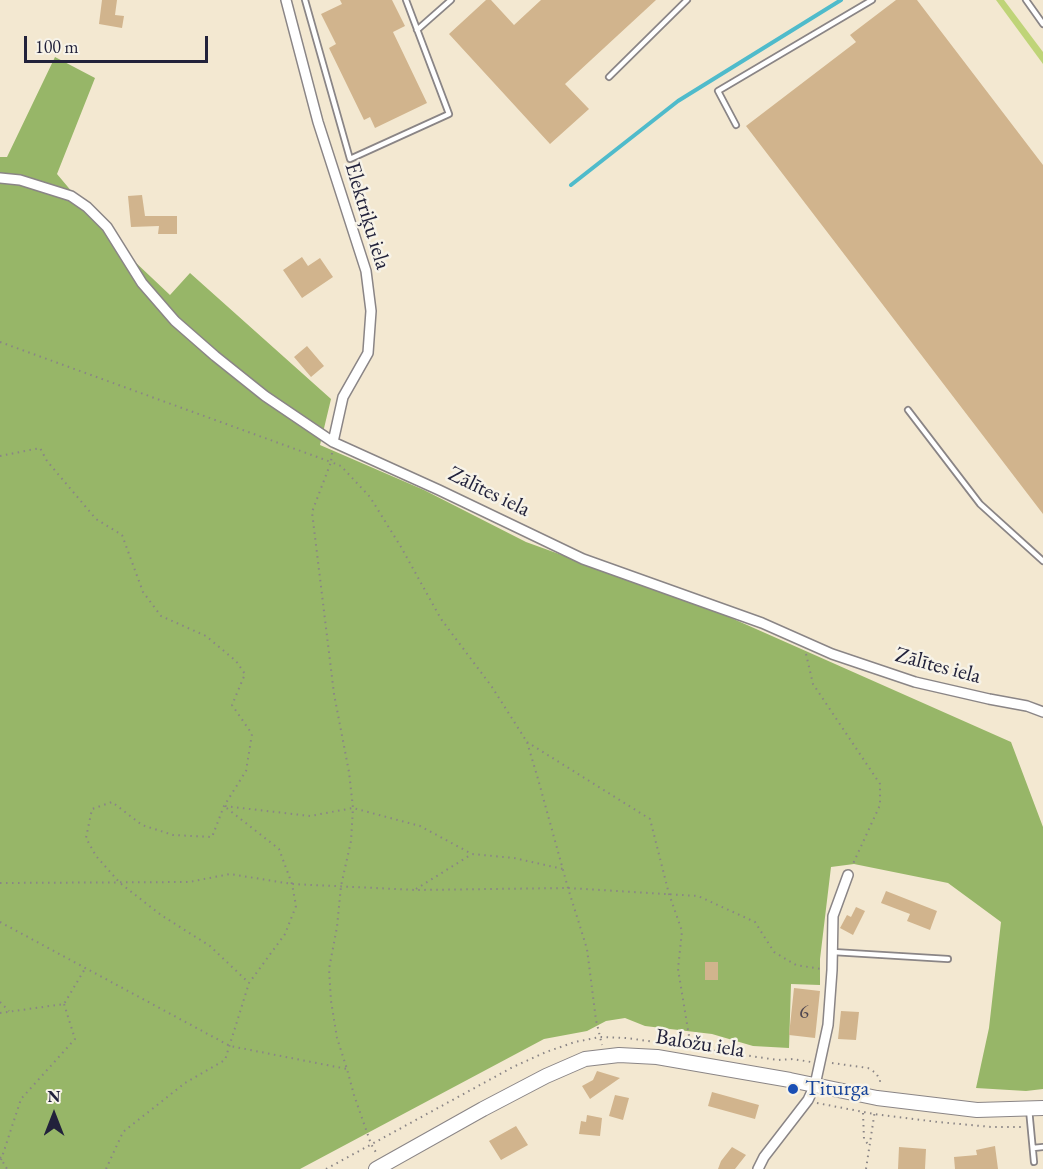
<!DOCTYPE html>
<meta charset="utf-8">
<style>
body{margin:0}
#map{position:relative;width:1043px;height:1169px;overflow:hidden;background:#f3e8d1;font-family:"EB Garamond",serif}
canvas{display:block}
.north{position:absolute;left:24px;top:1085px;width:60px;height:60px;-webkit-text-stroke:4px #f7f3e8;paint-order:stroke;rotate:0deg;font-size:16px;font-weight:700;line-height:24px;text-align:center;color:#22223b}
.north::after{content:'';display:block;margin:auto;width:21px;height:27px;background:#22223b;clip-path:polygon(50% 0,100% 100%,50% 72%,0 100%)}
.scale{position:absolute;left:24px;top:36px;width:184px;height:27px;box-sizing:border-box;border:3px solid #22223b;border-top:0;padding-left:8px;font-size:18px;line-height:21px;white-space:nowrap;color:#22223b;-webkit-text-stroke:4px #f7f3e8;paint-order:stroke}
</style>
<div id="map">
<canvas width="1043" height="1169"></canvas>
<div class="north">N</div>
<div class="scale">100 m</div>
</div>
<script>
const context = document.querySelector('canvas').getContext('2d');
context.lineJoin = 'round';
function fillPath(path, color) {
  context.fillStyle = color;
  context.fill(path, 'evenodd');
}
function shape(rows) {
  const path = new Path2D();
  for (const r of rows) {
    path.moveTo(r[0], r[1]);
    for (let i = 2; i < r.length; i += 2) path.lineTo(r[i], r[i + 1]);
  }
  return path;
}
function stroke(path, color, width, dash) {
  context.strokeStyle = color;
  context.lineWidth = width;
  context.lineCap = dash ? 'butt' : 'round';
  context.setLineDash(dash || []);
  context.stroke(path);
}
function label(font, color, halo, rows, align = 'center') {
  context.font = font + ' "EB Garamond",serif';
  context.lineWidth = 5;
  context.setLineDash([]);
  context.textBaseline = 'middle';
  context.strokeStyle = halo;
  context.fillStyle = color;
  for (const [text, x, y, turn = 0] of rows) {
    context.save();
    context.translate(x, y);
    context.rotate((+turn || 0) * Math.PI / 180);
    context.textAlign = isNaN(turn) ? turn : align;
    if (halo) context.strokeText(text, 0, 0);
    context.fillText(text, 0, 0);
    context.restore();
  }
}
fillPath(shape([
 [996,0,1004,0,1043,52,1043,64]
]), '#bfd478');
fillPath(shape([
 [55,57,95,78,57,174,114,242,170,295,190,273,331,399,320,445,424,490,526,542,711,609,1011,742,1043,827,1043,1089,1026,1091,976,1088,989,1028,1001,922,948,883,854,864,831,867,820,959,820,985,791,984,789,1048,753,1046,712,1034,645,1026,625,1018,606,1021,587,1031,544,1039,300,1169,0,1169,0,157,7,157]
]), '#97b668');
stroke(shape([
 [571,185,678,101,841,0]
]), '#4fbbcb', 4);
fillPath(shape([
 [102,0,117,0,115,15,124,16,122,28,99,24],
 [340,0,392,0,405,26,393,32,427,103,375,128,370,117,364,120,329,48,336,44,321,14,342,4],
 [486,0,491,0,514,25,541,0,656,0,565,84,589,109,550,144,449,34],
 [896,0,917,0,1043,165,1043,514,746,126,856,42,850,35],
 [142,195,145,216,177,216,177,234,158,234,159,226,131,227,128,196],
 [302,257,308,266,320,258,333,277,302,298,283,270],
 [307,346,324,366,311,377,294,357],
 [886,891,937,911,930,930,907,921,910,914,881,903],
 [856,907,865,911,853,935,840,928,847,915,851,917],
 [705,962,718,962,718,980,705,980],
 [794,988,820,991,815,1038,789,1035],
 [841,1011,859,1012,856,1040,838,1039],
 [597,1071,620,1078,590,1099,582,1086,593,1080],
 [712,1092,759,1105,755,1119,708,1106],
 [615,1095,629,1098,623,1120,609,1116],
 [587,1115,602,1118,600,1136,579,1134,581,1121,586,1122],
 [516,1126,528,1145,501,1160,489,1141],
 [995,1146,998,1169,955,1169,954,1157,977,1155,976,1150],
 [732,1147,746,1155,735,1169,718,1169,721,1161],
 [899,1147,926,1149,925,1169,898,1169]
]), '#d1b48d');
const lane = shape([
 [305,0,350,159,449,114,406,0],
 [1026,0,1043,24],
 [417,30,451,0],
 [609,77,687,0],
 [736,125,718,91,872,0],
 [908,410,980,504,1043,561],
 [833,952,948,959],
 [1029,1109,1034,1162],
 [1033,1148,1043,1147]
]);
const street = shape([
 [286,0,318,122,366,271,371,311,368,353,343,397,333,442],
 [0,178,20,180,71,196,87,207,107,227,142,283,175,321,215,356,265,396,333,442,439,490,583,559,762,623,832,654,915,682,989,699,1027,706,1043,712],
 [758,1169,764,1157,808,1100,815,1085,828,1025,832,970,833,916,848,875]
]);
const secondary = shape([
 [376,1169,483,1109,546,1076,585,1059,619,1055,657,1057,790,1080,877,1098,977,1110,1043,1108]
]);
stroke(lane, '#8a8586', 8);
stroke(street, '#8a8586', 12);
stroke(secondary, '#8a8586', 16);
stroke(shape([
 [0,342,331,462,312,512,334,694,349,772,353,808,351,841,341,886,337,927,329,969,331,1001,337,1038,347,1069,354,1095,371,1144,377,1154],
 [332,453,331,462,341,466,370,497,401,547,441,619,492,687,527,742,538,779,568,888,587,949,596,1020,602,1045],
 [0,456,40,448,47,461,96,519,122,535,143,592,161,616,206,636,236,661,245,674,232,705,252,734,246,771,224,806,212,837,173,835,142,825,112,802,92,809,86,838,96,856,120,883,161,915,210,946,249,983],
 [806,654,813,684,880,784,880,805,852,866],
 [527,742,650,819,669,894,682,931,678,969,689,1036],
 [0,883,189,882,230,874,292,884,416,890,568,888,698,896,755,922,774,952,796,965,821,969],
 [416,889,472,854],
 [0,922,230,1046,347,1069],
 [0,1002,9,1011],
 [0,1013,64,1004,86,967],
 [832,1063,868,1068,876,1073,880,1080,880,1086],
 [817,1103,874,1114,938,1122,992,1127,1022,1127],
 [863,1113,864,1139,870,1147],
 [0,1157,7,1169],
 [1,1160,21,1099,75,1039,64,1004],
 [106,1169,123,1132,185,1083,225,1060,249,983,285,934,296,906,292,884,279,849,224,806,310,816,353,808,420,826,472,854,514,858,563,869],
 [326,1169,513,1067,546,1052,575,1042,600,1037,627,1038,778,1060,793,1059,811,1062],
 [866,1169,875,1110]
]), '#8a8586', 2, [1.5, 4.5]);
stroke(lane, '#fff', 4.5);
stroke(street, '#fff', 9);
stroke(secondary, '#fff', 14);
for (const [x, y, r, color] of [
 [793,1089,6,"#1a4fb4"]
]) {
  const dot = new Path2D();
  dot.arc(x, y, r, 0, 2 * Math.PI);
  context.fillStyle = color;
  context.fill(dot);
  stroke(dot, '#f7f3e8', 2);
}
label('20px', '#4e4650', null, [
 ["6",804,1013]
]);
label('22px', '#22223b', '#f7f3e8', [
 ["Elektriķu iela",367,216,73],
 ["Zālītes iela",489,492,26],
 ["Zālītes iela",938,666,15],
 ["Baložu iela",700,1044,9]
]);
label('22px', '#164399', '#f7f3e8', [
 ["Titurga",805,1089]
], 'left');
</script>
